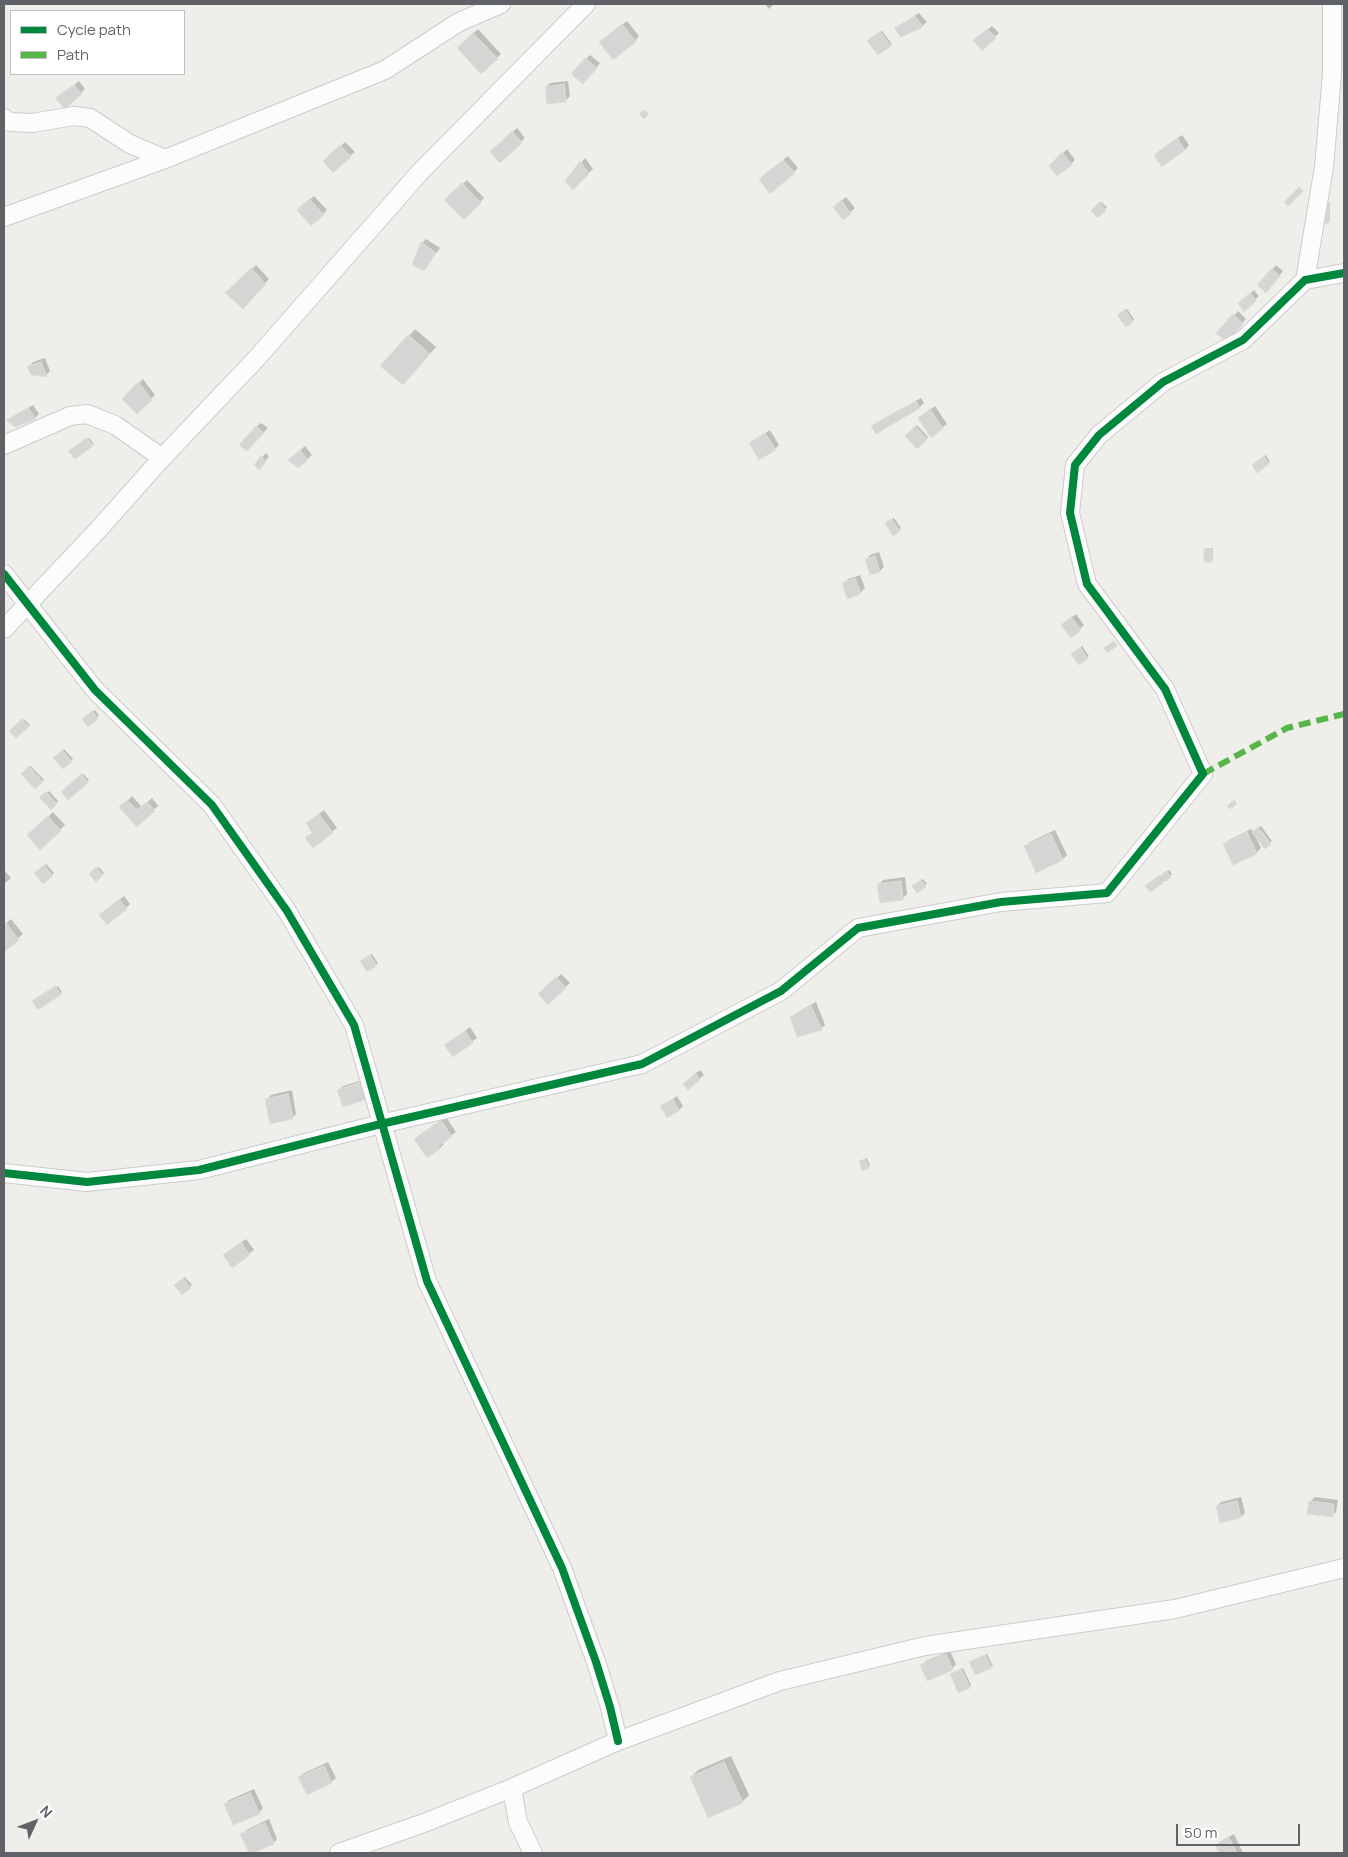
<!DOCTYPE html>
<style>
body{margin:0}
#map{position:relative;width:1348px;height:1857px;overflow:hidden;background:#efeeea;font-family:Manrope,sans-serif}
canvas{display:block}
.frame{position:absolute;inset:0;border:5px solid #5f6368;pointer-events:none}
.legend{position:absolute;left:10px;top:10px;width:175px;height:65px;box-sizing:border-box;background:#fff;border:1px solid #bfc1c3;margin:0;padding:6px 9px;list-style:none;font-size:15px;color:#5f6368}
.legend li{display:flex;align-items:center;gap:10px;height:25px}
.legend b{width:25px;border:1px solid #bfc1c3}
.north{position:absolute;left:10px;top:1797px;width:50px;height:50px;-webkit-text-stroke:4px #fff;paint-order:stroke;rotate:47deg;font-size:14px;font-weight:700;line-height:20px;text-align:center;color:#5f6368}
.north::after{content:'';display:block;margin:auto;width:18px;height:22px;background:#5f6368;clip-path:polygon(50% 0,100% 100%,50% 72%,0 100%)}
.scale{position:absolute;left:1176px;top:1824px;width:124px;height:22px;box-sizing:border-box;border:2px solid #5f6368;border-top:0;padding-left:6px;font-size:15px;line-height:18px;white-space:nowrap;color:#5f6368;-webkit-text-stroke:4px #fff;paint-order:stroke}
</style>
<div id="map">
<canvas width="1348" height="1857"></canvas>
<div class="frame"></div>
<ul class="legend">
<li><b style="height:6px;background:#00873e"></b>Cycle path</li>
<li><b style="height:6px;background:#58b549"></b>Path</li>
</ul>
<div class="north">N</div>
<div class="scale">50 m</div>
</div>
<script>
const context = document.querySelector('canvas').getContext('2d');
context.lineJoin = 'round';
function fillPath(path, color) {
  context.fillStyle = color;
  context.fill(path, 'evenodd');
}
function shape(rows) {
  const path = new Path2D();
  for (const r of rows) {
    path.moveTo(r[0], r[1]);
    for (let i = 2; i < r.length; i += 2) path.lineTo(r[i], r[i + 1]);
  }
  return path;
}
function stroke(path, color, width, dash) {
  context.strokeStyle = color;
  context.lineWidth = width;
  context.lineCap = dash ? 'butt' : 'round';
  context.setLineDash(dash || []);
  context.stroke(path);
}
fillPath(shape([
 [765,4,774,4,769,9],
 [919,13,927,22,922,26,896,28],
 [627,21,639,36,635,41,605,38],
 [992,26,999,33,982,49,979,36],
 [478,29,501,54,481,73,458,48],
 [882,31,892,44,890,45,871,39],
 [590,55,600,63,587,78,586,59],
 [79,81,85,89,81,93,57,98],
 [568,81,570,96,565,101,546,87,550,83],
 [517,128,525,138,500,161,491,152],
 [1182,135,1189,145,1185,150,1159,151],
 [345,142,355,152,350,156,329,157],
 [1067,149,1075,160,1071,164,1051,166],
 [788,156,798,168,794,172,764,175],
 [585,158,593,169,573,188,566,181],
 [467,180,484,198,464,218,446,200],
 [314,196,327,210,323,214,303,206],
 [846,197,855,208,843,219,839,203],
 [1101,202,1107,207,1098,217,1092,211],
 [1323,203,1330,203,1330,220,1329,222],
 [426,239,440,248,424,269,422,243],
 [256,265,269,279,243,307,227,293],
 [1276,265,1283,271,1270,287,1259,285],
 [1254,290,1259,296,1244,310,1244,299],
 [1127,309,1134,319,1126,326,1120,313],
 [1238,311,1246,319,1226,340,1218,333],
 [415,329,436,347,409,377,409,336],
 [45,358,50,371,46,375,29,367,33,362],
 [143,379,155,395,137,412,124,399],
 [921,398,924,403,920,407,873,426,877,422],
 [33,405,39,414,35,418,8,420],
 [935,406,947,424,931,436,919,418],
 [261,423,268,428,247,449,256,427],
 [917,425,928,437,918,447,907,436],
 [770,430,779,445,775,449,750,444],
 [89,438,94,444,92,445,71,450],
 [305,446,312,455,298,467,294,455],
 [266,453,269,456,263,464,255,465],
 [1266,455,1270,462,1269,463,1255,463],
 [894,518,901,528,899,530,888,522],
 [1207,548,1213,548,1213,559,1212,561,1205,550],
 [879,552,884,567,880,571,866,560,870,555],
 [860,575,865,588,860,593,843,584,848,579],
 [1076,614,1084,625,1080,629,1067,621],
 [1082,646,1089,656,1079,663,1074,652],
 [95,710,99,716,88,725,85,717],
 [24,719,30,725,16,736,11,731],
 [64,749,73,759,64,767,55,758],
 [31,766,44,780,35,788,22,774],
 [83,774,89,780,68,798,63,792],
 [49,791,58,801,51,809,41,798],
 [132,796,142,807,152,798,158,806,137,825,121,807],
 [324,810,337,828,313,846,312,819],
 [53,812,65,825,40,848,33,830],
 [1261,826,1272,841,1265,847,1255,835,1261,848,1256,853,1234,863,1225,844,1229,840,1251,829,1253,832],
 [1055,830,1067,855,1063,859,1025,846,1030,842],
 [46,864,54,873,43,882,36,873],
 [99,867,104,873,96,880,91,874],
 [4,870,11,878,4,884],
 [1169,870,1172,874,1162,882,1148,884],
 [905,877,907,894,902,899,879,884,883,880],
 [923,879,927,884,917,891,915,884],
 [124,896,130,904,126,908,105,911],
 [11,919,23,934,4,950,4,925],
 [372,954,378,963,376,965,363,960],
 [561,974,570,983,548,1003,540,994],
 [58,986,62,992,60,994,36,999],
 [816,1002,825,1025,821,1029,791,1018,796,1013],
 [470,1027,477,1038,453,1055,446,1045],
 [700,1070,704,1075,699,1079,689,1079],
 [366,1079,366,1098,339,1090,343,1086],
 [292,1090,296,1114,292,1118,267,1099,271,1095],
 [677,1096,683,1106,679,1110,662,1106],
 [446,1117,456,1132,443,1142,444,1144,440,1148,427,1157,415,1139],
 [867,1158,870,1166,868,1167,861,1161],
 [246,1239,254,1250,232,1266,224,1255],
 [185,1277,192,1285,190,1287,177,1283],
 [1241,1497,1245,1513,1241,1517,1217,1506,1221,1502],
 [1315,1497,1338,1500,1336,1512,1332,1516,1310,1502],
 [950,1651,956,1664,952,1669,922,1665,926,1661],
 [987,1654,993,1666,991,1667,971,1662],
 [963,1668,971,1685,969,1687,951,1674],
 [731,1756,749,1795,742,1802,691,1777,698,1770],
 [328,1762,336,1778,331,1782,300,1777,304,1773],
 [254,1789,263,1808,259,1813,225,1804,229,1800],
 [269,1819,277,1839,273,1843,250,1853,242,1834,246,1830],
 [1234,1834,1243,1853,1221,1853,1217,1845,1221,1841]
]), '#0003');
const building = shape([
 [915,16,923,27,901,37,894,28,915,16],
 [622,24,636,42,613,60,599,42,622,24],
 [987,29,996,38,982,51,973,40,987,29],
 [880,31,891,46,878,55,867,41,880,31],
 [473,33,498,59,481,74,457,48,473,33],
 [585,58,597,68,583,84,571,74,585,58],
 [564,84,566,102,547,104,545,87,564,84],
 [74,85,82,94,65,109,55,98,74,85],
 [644,110,649,114,644,119,639,114,644,110],
 [512,131,522,143,500,163,490,152,512,131],
 [1177,138,1185,150,1162,167,1154,155,1177,138],
 [340,145,351,157,333,173,323,161,340,145],
 [1062,152,1072,165,1057,176,1049,166,1062,152],
 [783,160,795,173,770,194,759,179,783,160],
 [580,161,589,174,573,190,565,181,580,161],
 [462,183,481,203,464,220,444,200,462,183],
 [1299,187,1303,191,1288,206,1284,202,1299,187],
 [309,199,324,215,311,226,297,210,309,199],
 [841,200,851,214,843,220,833,207,841,200],
 [1099,202,1106,210,1098,218,1091,211,1099,202],
 [1320,204,1329,204,1329,223,1320,224,1320,204],
 [421,242,436,253,424,271,412,265,421,242],
 [251,268,266,284,243,309,225,293,251,268],
 [1271,269,1280,276,1266,293,1257,285,1271,269],
 [1250,293,1256,301,1244,312,1238,303,1250,293],
 [1125,309,1133,322,1126,327,1117,315,1125,309],
 [1233,314,1243,324,1227,342,1216,333,1233,314],
 [408,335,430,354,403,385,380,366,408,335],
 [41,362,47,377,31,375,27,366,41,362],
 [138,382,152,400,137,414,122,399,138,382],
 [916,401,920,408,876,434,871,426,916,401],
 [28,408,36,419,15,427,6,420,28,408],
 [930,409,943,429,931,438,918,418,930,409],
 [256,426,264,433,247,451,239,445,256,426],
 [915,426,927,439,917,449,905,436,915,426],
 [765,433,776,450,759,460,749,443,765,433],
 [87,438,93,446,75,459,68,451,87,438],
 [300,450,308,460,298,468,288,460,300,450],
 [261,456,266,462,259,470,254,465,261,456],
 [1264,456,1269,464,1257,473,1252,465,1264,456],
 [891,519,900,531,893,536,885,523,891,519],
 [1204,549,1212,549,1212,562,1204,562,1204,549],
 [875,556,880,572,870,575,865,559,875,556],
 [855,578,861,594,847,599,842,583,855,578],
 [1071,617,1081,630,1071,638,1061,625,1071,617],
 [1114,641,1117,646,1107,653,1104,648,1114,641],
 [1080,647,1088,659,1079,665,1071,654,1080,647],
 [92,711,98,719,88,727,82,719,92,711],
 [22,719,29,727,16,738,9,731,22,719],
 [62,750,72,762,63,769,53,758,62,750],
 [29,766,43,782,35,789,21,774,29,766],
 [81,774,88,783,68,800,61,792,81,774],
 [46,792,57,804,51,810,39,797,46,792],
 [127,800,137,810,147,802,155,811,137,827,119,807,127,800],
 [1234,800,1237,804,1230,809,1227,806,1234,800],
 [319,814,333,833,313,848,305,838,312,833,306,823,319,814],
 [48,816,61,831,40,850,27,835,48,816],
 [1258,827,1271,844,1265,849,1252,832,1258,827],
 [1247,832,1257,854,1233,865,1223,844,1247,832],
 [1051,834,1063,860,1036,873,1024,846,1051,834],
 [44,865,53,876,43,884,34,873,44,865],
 [96,867,103,875,96,882,89,874,96,867],
 [1166,871,1171,877,1165,882,1160,876,1166,871],
 [1158,876,1163,883,1150,892,1145,886,1158,876],
 [921,880,926,887,917,893,912,886,921,880],
 [901,881,903,900,880,903,877,884,901,881],
 [119,899,127,909,107,925,99,915,119,899],
 [6,923,19,940,4,952,4,924,6,923],
 [370,955,377,966,367,972,360,961,370,955],
 [556,977,566,988,548,1005,538,994,556,977],
 [55,986,61,995,38,1010,32,1001,55,986],
 [811,1006,822,1030,797,1037,790,1017,811,1006],
 [465,1031,473,1043,453,1057,444,1045,465,1031],
 [695,1073,700,1080,688,1090,683,1084,695,1073],
 [361,1082,367,1099,343,1107,337,1090,361,1082],
 [288,1094,293,1119,270,1124,265,1099,288,1094],
 [673,1099,679,1111,667,1118,660,1106,673,1099],
 [441,1120,452,1137,438,1146,440,1149,427,1158,414,1139,441,1120],
 [865,1159,869,1168,862,1171,859,1161,865,1159],
 [241,1242,250,1255,232,1268,223,1255,241,1242],
 [183,1278,191,1288,182,1295,174,1285,183,1278],
 [1237,1501,1241,1518,1220,1523,1216,1506,1237,1501],
 [1309,1501,1334,1504,1333,1517,1307,1514,1309,1501],
 [946,1654,953,1670,927,1681,920,1665,946,1654],
 [985,1655,992,1668,975,1675,969,1662,985,1655],
 [961,1669,970,1688,958,1693,950,1674,961,1669],
 [724,1762,743,1803,708,1818,690,1777,724,1762],
 [324,1766,332,1783,307,1795,298,1777,324,1766],
 [250,1793,260,1814,233,1825,224,1804,250,1793],
 [265,1823,274,1844,253,1853,249,1853,240,1834,265,1823],
 [1229,1838,1237,1853,1219,1853,1215,1845,1229,1838]
]);
fillPath(building, '#d6d5d3');
stroke(building, '#deddd9', 1);
const minor = shape([
 [4,118,9,122,32,123,74,116,90,118,130,144,165,159],
 [4,217,165,159,385,70,459,22,501,4],
 [1305,280,1324,167,1332,74,1332,4],
 [4,445,70,416,87,414,115,425,162,458],
 [4,574,95,690,212,805,287,911,354,1025,427,1281,562,1568,596,1662,610,1707,618,1741],
 [4,629,98,530,162,458,256,359,421,171,586,4],
 [4,1173,87,1182,199,1170,381,1124,642,1064,781,991,858,928,1001,902,1107,893,1203,774,1165,689,1087,584,1070,513,1075,465,1099,435,1163,382,1243,340,1305,280,1344,273],
 [512,1788,518,1822,533,1853],
 [339,1853,424,1823,512,1788,618,1741,780,1681,925,1646,1175,1609,1344,1568]
]);
stroke(minor, '#cbcccc', 20);
stroke(minor, '#fdfcfc', 18);
stroke(shape([
 [1203,774,1287,728,1344,714]
]), '#58b549', 6, [12, 6]);
stroke(shape([
 [4,574,95,690,212,805,287,911,354,1025,427,1281,562,1568,596,1662,610,1707,618,1741],
 [4,1173,87,1182,199,1170,381,1124,642,1064,781,991,858,928,1001,902,1107,893,1203,774,1165,689,1087,584,1070,513,1075,465,1099,435,1163,382,1243,340,1305,280,1344,273]
]), '#00873e', 8);
</script>
